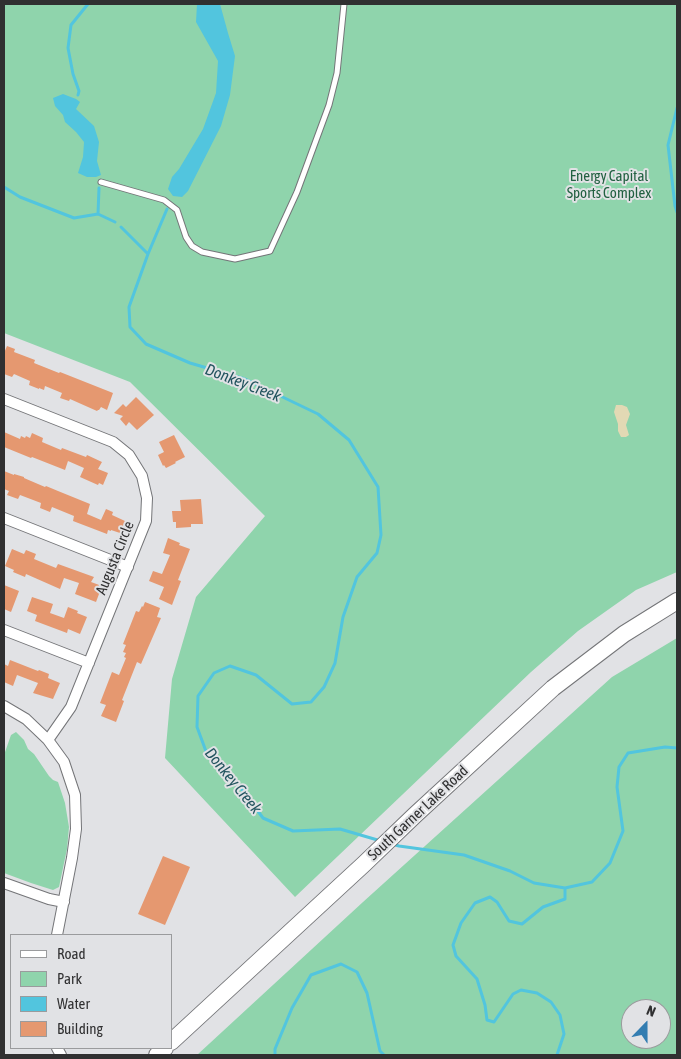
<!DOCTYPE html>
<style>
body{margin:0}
#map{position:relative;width:681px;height:1059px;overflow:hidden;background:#e1e2e5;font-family:"Asap Condensed",sans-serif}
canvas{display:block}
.frame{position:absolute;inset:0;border:5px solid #303031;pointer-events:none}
.legend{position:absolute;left:10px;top:934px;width:162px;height:115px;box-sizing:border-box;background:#e1e2e5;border:1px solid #9a9b9d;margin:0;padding:6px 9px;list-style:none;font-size:15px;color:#303031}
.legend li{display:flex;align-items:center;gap:10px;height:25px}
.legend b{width:25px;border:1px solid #9a9b9d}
.north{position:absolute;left:621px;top:999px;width:50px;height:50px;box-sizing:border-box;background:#e1e2e5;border:1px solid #9a9b9d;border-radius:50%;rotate:22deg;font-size:14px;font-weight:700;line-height:20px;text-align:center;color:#303031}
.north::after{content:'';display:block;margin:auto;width:18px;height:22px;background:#337db1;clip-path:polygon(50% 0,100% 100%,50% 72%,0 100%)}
</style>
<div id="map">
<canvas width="681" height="1059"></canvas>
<div class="frame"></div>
<ul class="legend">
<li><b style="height:6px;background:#fff"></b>Road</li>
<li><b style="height:14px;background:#8fd4ac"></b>Park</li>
<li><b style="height:14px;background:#52c5de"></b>Water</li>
<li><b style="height:14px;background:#e59870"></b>Building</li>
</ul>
<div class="north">N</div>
</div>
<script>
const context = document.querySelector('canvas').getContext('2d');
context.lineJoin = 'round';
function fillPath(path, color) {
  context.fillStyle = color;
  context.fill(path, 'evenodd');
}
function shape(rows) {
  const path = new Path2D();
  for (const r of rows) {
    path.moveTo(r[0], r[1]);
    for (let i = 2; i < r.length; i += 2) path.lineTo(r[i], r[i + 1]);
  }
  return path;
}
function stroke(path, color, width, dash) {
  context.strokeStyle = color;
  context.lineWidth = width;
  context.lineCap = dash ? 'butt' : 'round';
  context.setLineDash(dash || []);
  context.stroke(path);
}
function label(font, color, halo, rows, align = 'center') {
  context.font = font + ' "Asap Condensed",sans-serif';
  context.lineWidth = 4;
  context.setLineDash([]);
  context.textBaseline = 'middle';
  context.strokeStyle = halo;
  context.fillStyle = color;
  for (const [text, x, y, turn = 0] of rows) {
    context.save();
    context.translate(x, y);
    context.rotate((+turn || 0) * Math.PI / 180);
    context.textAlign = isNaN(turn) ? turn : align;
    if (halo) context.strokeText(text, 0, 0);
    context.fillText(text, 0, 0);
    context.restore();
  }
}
fillPath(shape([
 [4,4,677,4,677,572,636,590,578,631,531,672,295,897,165,758,172,679,196,597,265,516,130,382,4,333],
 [677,638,677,1055,197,1055,363,902,612,677],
 [631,1009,661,1009,661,1039,631,1039],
 [16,732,24,740,28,749,34,754,49,776,53,780,58,782,65,803,69,827,67,849,59,887,53,890,31,883,4,873,4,755,11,735]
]), '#8fd4ac');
fillPath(shape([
 [616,405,622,405,627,407,630,414,626,425,629,435,626,437,621,437,618,431,618,424,614,412]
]), '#e2d9b4');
fillPath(shape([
 [197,4,220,4,228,33,235,56,230,95,221,126,188,191,182,197,173,196,168,189,172,177,179,169,203,129,216,93,218,61,196,22],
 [63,94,76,99,80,102,76,109,94,126,99,142,97,161,101,175,96,177,87,177,78,173,83,157,84,142,76,132,65,122,63,115,55,106,53,98]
]), '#52c5de');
stroke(shape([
 [78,95,79,91,73,74,68,48,71,25,88,4],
 [677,108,668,145,675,206,677,212],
 [4,187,20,197,74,218,98,214,99,188],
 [98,214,115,222],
 [121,227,148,254,129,307,130,327,146,344,190,363,245,379,318,414,349,440,378,487,381,535,377,553,357,577,343,617,335,663,324,687,311,702,292,704,256,675,230,666,214,673,198,696,197,727,207,754,240,787,263,818,293,831,340,829,381,841],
 [148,254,167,209],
 [392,844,399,846,464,855,510,871,534,883,565,888,592,882,610,863,623,831,617,787,619,767,628,753,665,747,677,748],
 [275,1055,275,1049,292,1008,311,975,341,964,357,972,367,993,380,1051,384,1055],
 [557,1055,564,1034,560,1015,551,1002,537,993,521,990,513,994,494,1022,487,1020,485,1005,477,979,456,956,453,945,461,923,475,903,490,897,497,902,509,921,522,924,543,907,565,899,565,888]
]), '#52c5de', 3);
fillPath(shape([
 [7,346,15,349,14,352,35,360,34,363,59,373,60,372,113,393,107,410,101,407,99,410,98,410,97,411,70,399,69,401,60,398,62,393,45,386,44,390,39,388,39,389,29,385,30,381,14,374,12,377,4,374,4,353],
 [136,397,154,415,137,430,129,422,126,426,120,419,123,416,114,413,123,404,126,407],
 [4,432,20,439,21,436,25,438,26,436,30,438,32,433,43,438,42,442,61,450,62,448,86,457,87,455,102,462,98,469,108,473,103,485,99,483,98,485,80,477,84,468,68,461,65,470,32,457,31,458,4,447],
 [174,435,185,457,175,462,176,463,166,468,164,465,163,466,158,455,164,452,159,442],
 [4,471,14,475,14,474,24,477,24,478,45,487,46,486,58,491,90,504,87,514,101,520,106,509,113,512,112,515,125,521,120,533,111,530,111,531,108,530,107,534,73,521,74,516,52,507,50,512,40,508,41,503,20,495,18,499,7,495,9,491,4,489],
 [201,499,203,524,191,524,191,527,176,528,176,522,173,522,172,511,181,511,180,500],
 [168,538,180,543,179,545,190,549,178,580,181,581,172,605,159,599,164,587,149,581,153,571,162,574,170,555,163,553],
 [12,549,24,554,26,550,36,554,34,559,56,568,58,564,94,577,91,582,102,586,96,602,75,594,79,583,64,578,60,589,26,574,25,577,13,572,14,570,5,566],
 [4,585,19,591,11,612,4,609],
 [32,597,53,604,50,613,64,618,68,607,78,611,77,613,87,617,80,634,68,629,67,633,35,621,37,615,27,611],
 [145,602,160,608,157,617,161,618,141,664,137,662,122,700,124,701,116,722,101,716,106,705,100,703,112,672,119,675,126,658,124,657,126,653,123,652,126,645,123,644,136,611,139,612,142,606,143,607],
 [10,660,38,671,39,670,49,674,48,678,60,683,53,699,33,693,38,683,17,675,13,686,4,682,4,664,8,666],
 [163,856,190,867,165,925,138,914]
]), '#e59870');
const lane = shape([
 [101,182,164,200,177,210,186,237,192,246,202,252,235,259,270,251,297,192,329,105,337,73,344,4]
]);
const street = shape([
 [4,399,113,442,129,455,142,476,147,498,146,521,71,707,48,740],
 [4,518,128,567],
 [4,630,89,663],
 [4,706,26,719,48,740,64,762,75,795,76,829,72,858,57,935],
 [4,883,49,899,64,902],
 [57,1048,61,1055]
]);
const primary = shape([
 [171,1042,364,864,415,815,553,688,624,634,677,601],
 [157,1055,165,1048]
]);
stroke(lane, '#747578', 7);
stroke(street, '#747578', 12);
stroke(primary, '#747578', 18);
stroke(lane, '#fff', 5);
stroke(street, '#fff', 10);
stroke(primary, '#fff', 16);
label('15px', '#216041', '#e1e2e5', [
 ["Energy Capital",609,176],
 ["Sports Complex",609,193]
]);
label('15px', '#303031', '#e1e2e5', [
 ["Augusta Circle",115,558,-68],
 ["South Garner Lake Road",418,813,-43]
]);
label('italic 16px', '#23545f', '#e1e2e5', [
 ["Donkey Creek",243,383,21],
 ["Donkey Creek",233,781,51]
]);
</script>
